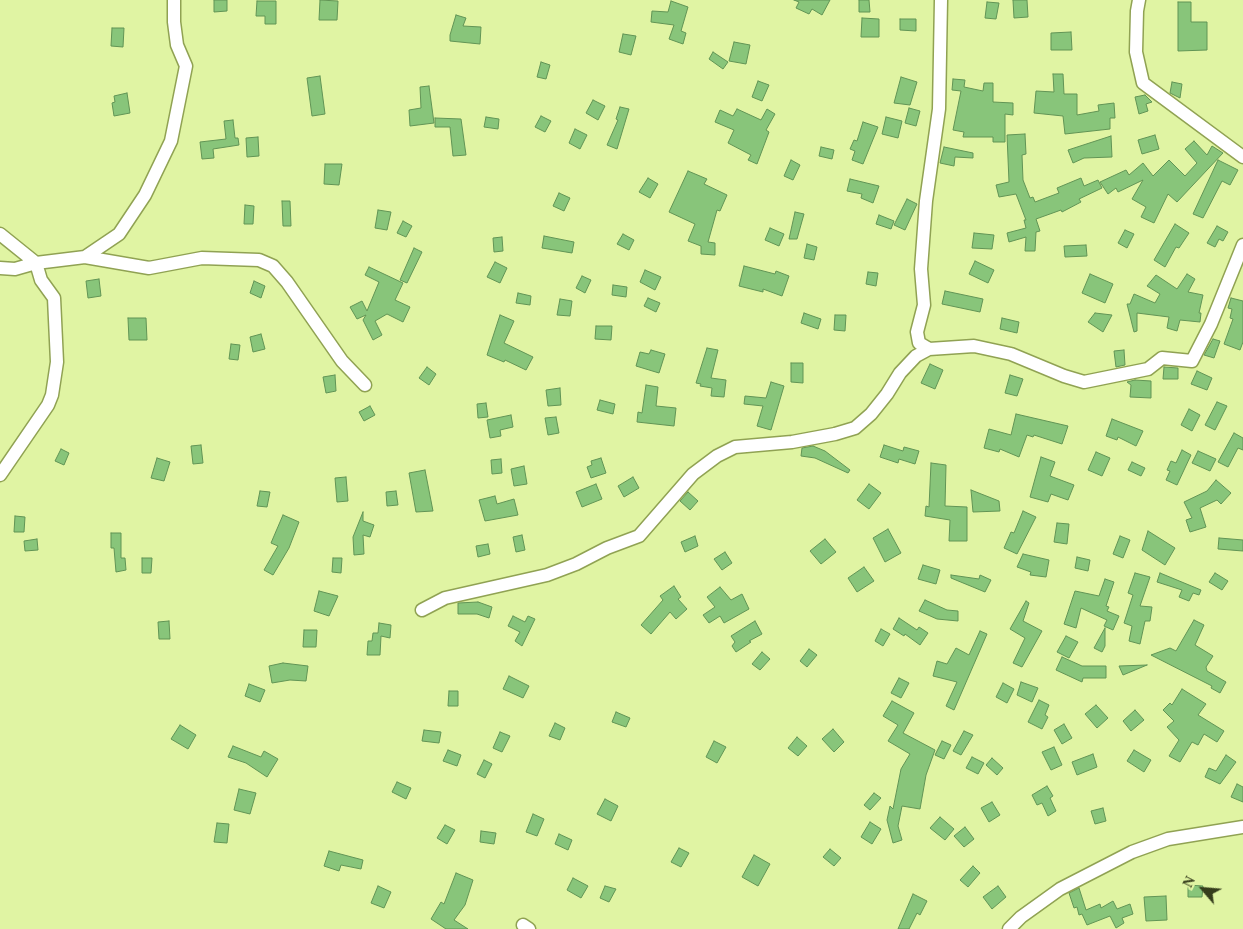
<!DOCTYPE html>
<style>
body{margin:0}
#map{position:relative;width:1243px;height:929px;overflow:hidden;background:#e0f4a3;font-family:"Times New Roman",serif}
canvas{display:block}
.north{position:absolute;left:1178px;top:864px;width:50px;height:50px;-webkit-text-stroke:4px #e0f4a3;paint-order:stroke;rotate:297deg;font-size:14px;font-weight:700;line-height:20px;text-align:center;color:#363d1c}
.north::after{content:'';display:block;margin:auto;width:18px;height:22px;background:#363d1c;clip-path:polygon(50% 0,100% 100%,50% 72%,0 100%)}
</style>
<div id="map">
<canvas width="1243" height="929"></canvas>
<div class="north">N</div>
</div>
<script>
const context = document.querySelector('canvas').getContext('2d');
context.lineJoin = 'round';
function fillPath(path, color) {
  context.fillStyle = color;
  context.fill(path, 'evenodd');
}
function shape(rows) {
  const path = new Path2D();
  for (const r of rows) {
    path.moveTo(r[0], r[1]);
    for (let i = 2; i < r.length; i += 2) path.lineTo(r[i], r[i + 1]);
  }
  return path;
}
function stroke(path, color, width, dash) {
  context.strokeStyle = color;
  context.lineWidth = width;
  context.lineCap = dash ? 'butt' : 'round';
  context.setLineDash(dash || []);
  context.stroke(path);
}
const building = shape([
 [214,0,227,0,227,11,214,12,214,0],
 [320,0,338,1,337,20,319,20,320,0],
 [794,0,830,0,822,15,812,9,809,14,796,8,799,2,794,0],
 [859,0,869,0,870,12,859,12,859,0],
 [1013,0,1027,0,1028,17,1014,18,1013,0],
 [257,1,276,1,276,24,265,24,265,16,256,16,257,1],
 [671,1,688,7,681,31,686,33,683,44,669,39,674,25,651,22,652,11,668,12,671,1],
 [987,2,999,3,996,19,985,18,987,2],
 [1178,2,1191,2,1191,22,1207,22,1207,50,1178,51,1178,2],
 [456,15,466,18,463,26,481,27,480,44,450,41,450,35,456,15],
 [862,18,879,19,879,37,861,37,862,18],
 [900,19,916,19,916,31,900,30,900,19],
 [112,28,124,28,123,47,111,46,112,28],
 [1071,32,1072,50,1051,50,1051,33,1071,32],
 [623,34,636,36,631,55,619,52,623,34],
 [734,42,750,45,746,64,729,61,734,42],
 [713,52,728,62,723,69,709,59,713,52],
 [541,62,550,65,546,79,537,77,541,62],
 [1053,74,1063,74,1064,94,1077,94,1077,115,1099,111,1098,105,1114,103,1115,118,1110,118,1110,129,1065,134,1063,116,1034,113,1036,91,1054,92,1053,74],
 [320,76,325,114,312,116,307,78,320,76],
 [901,77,917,82,910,105,894,103,901,77],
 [953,79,965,80,964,87,983,91,984,83,993,83,993,102,1013,103,1013,115,1005,114,1005,142,993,142,993,137,963,137,964,132,953,130,961,91,952,90,953,79],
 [758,81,769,85,762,101,752,97,758,81],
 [1172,82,1182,84,1180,98,1170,93,1172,82],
 [429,86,434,123,410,126,409,110,421,108,420,87,429,86],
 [127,93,130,113,114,116,112,103,115,102,114,96,127,93],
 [1145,95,1152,102,1146,104,1148,111,1139,114,1135,97,1145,95],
 [593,100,605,106,598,120,586,113,593,100],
 [620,107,629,109,617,149,607,145,618,120,616,119,620,107],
 [909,108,920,111,916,126,905,123,909,108],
 [737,109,761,120,767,109,775,114,766,130,769,132,757,164,748,160,751,155,728,143,734,130,715,122,720,110,733,116,737,109],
 [541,116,551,121,545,132,535,127,541,116],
 [486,117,499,119,498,129,484,127,486,117],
 [886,117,902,121,898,138,882,134,886,117],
 [435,118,461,119,466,155,453,156,450,127,435,127,435,118],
 [233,120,235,138,238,138,239,145,213,149,214,158,202,159,200,142,226,139,224,121,233,120],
 [863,122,878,127,863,164,852,160,855,151,850,149,854,140,857,141,863,122],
 [575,129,587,135,580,149,569,143,575,129],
 [1025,134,1026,154,1022,155,1023,180,1030,198,1033,197,1035,202,1059,193,1057,188,1081,178,1084,186,1098,180,1102,188,1079,199,1081,202,1062,212,1061,210,1036,219,1040,231,1036,232,1035,251,1025,251,1026,237,1009,242,1007,233,1026,228,1024,220,1026,220,1016,194,999,197,996,185,1009,182,1007,135,1025,134],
 [1155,135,1159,149,1142,154,1138,140,1155,135],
 [1111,136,1112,157,1084,158,1073,163,1068,150,1111,136],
 [258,137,259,156,247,157,246,138,258,137],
 [1194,141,1207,155,1212,146,1223,153,1177,202,1168,194,1154,223,1141,217,1146,207,1132,199,1143,180,1118,192,1116,188,1108,194,1100,182,1126,170,1129,175,1143,163,1153,176,1169,160,1185,176,1197,163,1185,149,1194,141],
 [821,147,834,150,832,159,819,156,821,147],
 [944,147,973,153,973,158,955,157,954,166,940,163,944,147],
 [791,160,800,165,793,180,784,176,791,160],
 [1218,160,1238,170,1230,185,1222,181,1203,218,1193,214,1218,160],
 [325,164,342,164,339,185,324,184,325,164],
 [688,171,707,179,704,184,727,195,720,211,717,210,708,242,715,243,715,255,701,254,701,246,688,241,695,224,669,212,688,171],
 [648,178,658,184,650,198,639,192,648,178],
 [850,179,879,186,873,203,861,198,862,194,847,191,850,179],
 [559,193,570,198,564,211,553,206,559,193],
 [907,199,917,204,905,230,894,225,907,199],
 [282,201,290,201,291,226,283,226,282,201],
 [245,205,254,206,253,224,244,224,245,205],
 [378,210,391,212,387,230,375,228,378,210],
 [795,212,804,214,797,239,789,239,795,212],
 [879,215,894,221,891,229,876,224,879,215],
 [403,221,412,226,406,237,397,233,403,221],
 [1175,224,1189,233,1179,248,1176,247,1165,267,1154,260,1175,224],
 [1217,226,1228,232,1223,241,1219,239,1215,247,1207,243,1217,226],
 [770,228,784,234,779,246,765,240,770,228],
 [1125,230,1134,234,1127,248,1118,243,1125,230],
 [974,233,994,235,992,249,972,248,974,233],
 [623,234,634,240,629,250,617,244,623,234],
 [544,236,574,242,572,253,542,248,544,236],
 [502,237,503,251,494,252,493,238,502,237],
 [807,244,817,247,814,260,804,258,807,244],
 [1086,245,1087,256,1065,257,1064,246,1086,245],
 [414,248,422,252,407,283,400,280,414,248],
 [975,261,994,270,988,283,969,274,975,261],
 [495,262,507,268,500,283,487,277,495,262],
 [744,266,775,274,776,271,789,276,782,296,763,289,763,292,739,286,744,266],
 [369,267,403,283,395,300,410,307,403,322,387,314,375,321,382,335,373,340,363,320,366,315,357,319,350,307,362,301,367,311,379,282,365,275,369,267],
 [645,270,661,277,655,290,640,282,645,270],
 [868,272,878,273,876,286,866,284,868,272],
 [1090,274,1113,284,1105,303,1082,293,1090,274],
 [1187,274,1195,279,1188,292,1203,295,1199,313,1201,313,1200,322,1180,320,1177,331,1167,328,1169,317,1137,313,1137,331,1134,332,1127,304,1130,304,1134,294,1155,303,1160,294,1147,286,1156,275,1177,289,1187,274],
 [582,276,591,280,585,293,576,288,582,276],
 [99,279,101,296,88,298,86,281,99,279],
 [254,281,265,286,261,298,250,293,254,281],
 [613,285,627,287,626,297,612,295,613,285],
 [945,291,983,299,980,312,942,304,945,291],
 [518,293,531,296,530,305,516,303,518,293],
 [648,298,660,303,656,312,644,306,648,298],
 [1231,298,1243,301,1243,342,1240,350,1224,344,1233,319,1230,318,1232,309,1228,308,1231,298],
 [560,299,572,301,570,316,557,315,560,299],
 [804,313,821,319,818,329,801,323,804,313],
 [1095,313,1112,315,1103,332,1088,322,1095,313],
 [500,315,514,321,504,343,533,357,526,370,505,360,504,362,487,355,500,315],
 [835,315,846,315,845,331,834,330,835,315],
 [128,318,146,318,147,340,129,340,128,318],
 [1002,318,1019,322,1017,333,1000,329,1002,318],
 [596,326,612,326,611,340,595,339,596,326],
 [261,334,265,349,253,352,250,337,261,334],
 [1213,339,1220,341,1214,358,1204,355,1213,339],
 [231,344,240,345,238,360,229,359,231,344],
 [707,348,718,350,711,378,726,380,724,397,711,396,712,388,700,386,701,384,696,383,707,348],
 [651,350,665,354,659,373,636,366,640,352,649,354,651,350],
 [1124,350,1125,365,1116,367,1114,351,1124,350],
 [791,363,803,363,803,383,791,382,791,363],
 [930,364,943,370,935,389,921,383,930,364],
 [427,367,436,374,429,385,419,378,427,367],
 [1164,367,1178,368,1178,379,1163,379,1164,367],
 [1197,371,1212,378,1207,390,1191,384,1197,371],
 [335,375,336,391,326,393,323,377,335,375],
 [1010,375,1023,379,1017,396,1005,393,1010,375],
 [1135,380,1151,381,1151,398,1130,397,1131,385,1127,382,1135,380],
 [771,382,784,386,771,430,757,426,763,406,744,404,745,396,766,398,771,382],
 [646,385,658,387,656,406,676,408,674,426,637,422,638,412,642,413,646,385],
 [560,388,561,405,548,406,546,390,560,388],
 [600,400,615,404,613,414,597,410,600,400],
 [1217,402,1227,406,1215,430,1205,425,1217,402],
 [486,403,488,417,478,418,477,404,486,403],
 [370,406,375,415,364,421,359,412,370,406],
 [1189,409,1200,415,1192,431,1181,425,1189,409],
 [1016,414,1068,426,1062,444,1034,435,1033,437,1027,435,1019,457,1000,449,999,452,984,448,989,429,1011,435,1016,414],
 [511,415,513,427,500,430,501,436,490,438,487,420,511,415],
 [556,417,559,433,548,435,545,418,556,417],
 [1112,419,1143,431,1136,446,1118,437,1117,440,1106,436,1112,419],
 [1234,433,1243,438,1243,450,1238,448,1228,467,1218,462,1234,433],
 [201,445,203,463,193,464,191,446,201,445],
 [884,445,903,451,904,447,919,451,915,464,899,459,898,463,880,457,884,445],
 [813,446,825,451,850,470,848,473,815,458,801,456,802,448,813,446],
 [61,449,69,453,64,465,55,461,61,449],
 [1182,450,1191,455,1177,485,1166,480,1170,471,1167,470,1171,461,1176,463,1182,450],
 [1198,451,1216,459,1210,471,1192,463,1198,451],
 [1096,452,1110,458,1102,476,1088,470,1096,452],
 [1041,457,1055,462,1050,476,1074,485,1068,500,1051,494,1048,502,1030,497,1041,457],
 [157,458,170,462,164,481,151,478,157,458],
 [601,458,606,473,591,478,587,467,592,465,591,461,601,458],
 [501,459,502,473,492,474,491,460,501,459],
 [1132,462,1145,468,1141,476,1128,470,1132,462],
 [931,463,946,465,945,506,967,507,967,541,949,541,950,520,925,516,926,506,929,507,931,463],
 [524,466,527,484,514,486,511,469,524,466],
 [425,470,433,511,416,512,409,473,425,470],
 [346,477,348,501,337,502,335,478,346,477],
 [633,477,639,488,624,497,618,486,633,477],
 [1216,480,1231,493,1221,504,1217,500,1200,508,1206,527,1190,532,1186,520,1192,518,1184,502,1207,491,1216,480],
 [596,484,602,499,582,507,576,492,596,484],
 [869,484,881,493,869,509,857,500,869,484],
 [971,490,999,501,1000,511,973,512,971,490],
 [260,491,270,492,267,507,257,506,260,491],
 [396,491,398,505,387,506,386,492,396,491],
 [688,492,698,501,690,510,680,501,688,492],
 [495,496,497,504,514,499,518,515,485,521,479,500,495,496],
 [1023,511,1036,517,1017,554,1004,548,1011,532,1014,533,1023,511],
 [363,512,363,521,374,525,370,537,363,535,364,554,354,555,353,537,363,512],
 [283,515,299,522,289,548,273,575,264,570,278,546,271,543,283,515],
 [15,516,25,517,24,532,14,532,15,516],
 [1057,523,1069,524,1067,544,1054,542,1057,523],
 [888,529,901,553,885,562,873,538,888,529],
 [1148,531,1175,548,1165,565,1142,550,1148,531],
 [111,533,121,533,121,558,125,558,126,570,116,572,114,548,111,548,111,533],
 [522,535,525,550,516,552,513,537,522,535],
 [695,536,698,546,685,552,681,542,695,536],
 [1120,536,1130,540,1123,558,1113,554,1120,536],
 [1219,538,1243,540,1243,551,1218,549,1219,538],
 [37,539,38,550,25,551,24,541,37,539],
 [825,539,836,552,821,564,810,551,825,539],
 [488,544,490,554,478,557,476,546,488,544],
 [725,552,732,563,722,570,714,559,725,552],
 [1023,554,1049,560,1046,577,1030,575,1031,572,1017,567,1023,554],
 [1077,557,1090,560,1088,571,1075,568,1077,557],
 [142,558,152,558,151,573,142,573,142,558],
 [333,558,342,558,341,573,332,572,333,558],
 [923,565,940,570,936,584,918,579,923,565],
 [864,567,874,581,857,592,848,578,864,567],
 [1135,573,1150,577,1140,606,1152,607,1150,621,1145,621,1140,644,1129,641,1132,626,1124,623,1133,595,1128,593,1135,573],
 [1160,573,1201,590,1199,595,1193,593,1189,601,1179,597,1182,590,1157,582,1160,573],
 [1215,573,1228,581,1222,590,1209,582,1215,573],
 [951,575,979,579,980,575,991,580,985,592,951,578,951,575],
 [1105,579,1114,582,1106,606,1109,607,1107,611,1119,616,1113,630,1104,626,1107,620,1081,608,1076,628,1064,624,1075,591,1099,596,1105,579],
 [674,586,681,597,678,599,687,609,676,619,670,612,651,634,641,625,663,600,660,596,674,586],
 [720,587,731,600,742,594,749,609,724,623,720,616,709,623,703,615,715,607,707,597,720,587],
 [319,591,338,596,329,616,314,611,319,591],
 [925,600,947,610,958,611,958,621,937,619,919,611,925,600],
 [1026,601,1029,603,1023,621,1042,631,1022,667,1013,663,1025,638,1010,629,1026,601],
 [478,602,492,607,489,618,477,614,458,614,458,603,478,602],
 [513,616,525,622,528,616,535,619,522,646,515,641,520,632,508,626,513,616],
 [899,618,917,630,919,627,928,633,920,645,905,634,904,636,893,629,899,618],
 [1194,620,1204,625,1195,645,1213,656,1206,667,1207,671,1226,682,1220,693,1211,688,1212,686,1151,655,1170,648,1176,651,1194,620],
 [169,621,170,639,159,639,158,622,169,621],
 [755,621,762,634,749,641,751,642,736,652,732,646,735,642,731,636,755,621],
 [379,623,391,625,390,638,381,636,380,655,367,655,368,641,372,641,373,633,378,633,379,623],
 [1105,628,1105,646,1102,652,1094,648,1105,628],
 [881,629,890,634,883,646,875,641,881,629],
 [304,630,317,630,316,647,303,647,304,630],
 [980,631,987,634,954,710,946,706,957,682,933,676,937,661,947,664,956,648,969,655,980,631],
 [1066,636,1078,642,1069,658,1057,652,1066,636],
 [809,649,817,655,807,667,800,661,809,649],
 [762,652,770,659,760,670,752,664,762,652],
 [1062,657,1082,666,1106,666,1106,678,1083,678,1082,682,1056,670,1062,657],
 [283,663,308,666,306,681,290,680,272,683,269,666,283,663],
 [1147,665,1123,675,1119,666,1147,665],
 [509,676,529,686,523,698,503,689,509,676],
 [899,678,909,683,901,698,891,693,899,678],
 [1021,682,1038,688,1032,702,1017,695,1021,682],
 [1003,683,1014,689,1007,703,996,697,1003,683],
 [249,684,265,690,260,702,245,696,249,684],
 [1182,689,1206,704,1198,715,1224,731,1217,742,1204,734,1198,745,1192,742,1180,762,1169,756,1179,740,1167,727,1174,721,1163,710,1170,703,1172,705,1182,689],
 [449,691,458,691,458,706,448,706,449,691],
 [1039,700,1049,705,1045,715,1048,717,1042,729,1028,722,1039,700],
 [892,701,914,713,903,733,935,750,926,775,920,809,902,806,898,826,902,840,893,843,887,820,890,806,893,809,901,769,910,754,888,741,898,725,883,716,892,701],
 [1096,705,1108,718,1097,728,1085,714,1096,705],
 [1135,710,1144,720,1131,731,1123,721,1135,710],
 [616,712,630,718,626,727,612,722,616,712],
 [555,723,565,728,560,740,549,736,555,723],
 [1064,724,1072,738,1062,744,1054,730,1064,724],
 [180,725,196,735,188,749,171,739,180,725],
 [833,729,844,742,834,752,822,739,833,729],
 [424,730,441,732,439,743,422,741,424,730],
 [964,731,973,735,961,755,953,751,964,731],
 [500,732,510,736,502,752,493,748,500,732],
 [797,737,807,746,798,756,788,748,797,737],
 [714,741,726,747,717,763,706,757,714,741],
 [942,741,951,745,944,759,935,755,942,741],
 [233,746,261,757,264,751,278,759,267,777,246,763,228,757,233,746],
 [1054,747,1062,765,1051,770,1042,752,1054,747],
 [448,750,461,755,457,766,443,761,448,750],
 [1134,750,1151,760,1144,772,1127,761,1134,750],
 [1093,754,1097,767,1077,775,1072,762,1093,754],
 [1226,755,1236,762,1220,784,1205,777,1209,768,1216,771,1226,755],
 [972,757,984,763,978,774,966,768,972,757],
 [992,758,1003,768,997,775,986,765,992,758],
 [484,760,492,764,485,778,477,774,484,760],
 [397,782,411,788,406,799,392,792,397,782],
 [1237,784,1243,787,1243,802,1231,797,1237,784],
 [1047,786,1053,796,1050,798,1056,811,1048,816,1042,803,1037,805,1032,795,1047,786],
 [239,789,256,793,250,814,234,810,239,789],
 [874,793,881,798,870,810,864,805,874,793],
 [605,799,618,806,611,821,597,814,605,799],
 [992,802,1000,815,989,822,981,808,992,802],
 [1103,808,1106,821,1095,824,1091,811,1103,808],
 [533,814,544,819,537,836,526,832,533,814],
 [940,817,954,829,945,840,930,828,940,817],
 [870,822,881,829,872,844,861,837,870,822],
 [217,823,229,824,227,843,214,842,217,823],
 [445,825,455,830,447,844,437,838,445,825],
 [965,827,974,839,964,847,954,836,965,827],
 [481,831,496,833,494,844,480,842,481,831],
 [559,834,572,840,568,850,555,844,559,834],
 [679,848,689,853,681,867,671,862,679,848],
 [830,849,841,858,834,866,823,857,830,849],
 [329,851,363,860,361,869,341,865,339,871,324,866,329,851],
 [754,855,770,864,758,886,742,877,754,855],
 [973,866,980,873,968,887,960,880,973,866],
 [456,873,473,880,465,905,454,920,468,929,446,929,431,919,441,902,444,904,456,873],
 [573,878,588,886,581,898,567,890,573,878],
 [1188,885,1203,886,1202,897,1188,897,1188,885],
 [378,886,391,892,384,908,371,903,378,886],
 [605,886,616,889,609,902,600,898,605,886],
 [998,886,1006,897,992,909,983,897,998,886],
 [1079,888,1086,910,1100,904,1101,908,1113,901,1117,909,1130,904,1133,914,1122,918,1124,923,1116,928,1110,916,1087,925,1082,914,1079,915,1077,907,1074,908,1069,893,1079,888],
 [913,894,927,901,920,915,917,913,909,929,898,929,913,894],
 [1166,896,1167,920,1146,921,1144,897,1166,896]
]);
fillPath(building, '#88c57a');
stroke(building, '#619455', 1);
const street = shape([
 [941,0,939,109,926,201,921,269,924,305,917,332,919,343,929,349,974,346,1011,354,1064,376,1084,382,1148,369,1162,358,1192,361,1211,324,1243,245],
 [1139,0,1137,11,1136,52,1143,83,1243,157],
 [0,234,36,263,41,280,54,298,57,362,52,395,48,405,0,475],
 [85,257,119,234,145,195,171,141,186,66,177,45,174,22,174,0],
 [0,268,15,269,36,263,85,257,149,268,202,258,259,260,273,266,287,282,342,361,365,385],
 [422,610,445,598,547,575,576,564,607,548,639,536,693,474,717,456,735,447,792,442,835,434,855,428,871,414,887,394,900,373,916,356,929,349],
 [523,925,529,929],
 [1009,929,1021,917,1060,889,1132,852,1168,839,1243,827]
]);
stroke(street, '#90a253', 15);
stroke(street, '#fff', 12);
</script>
